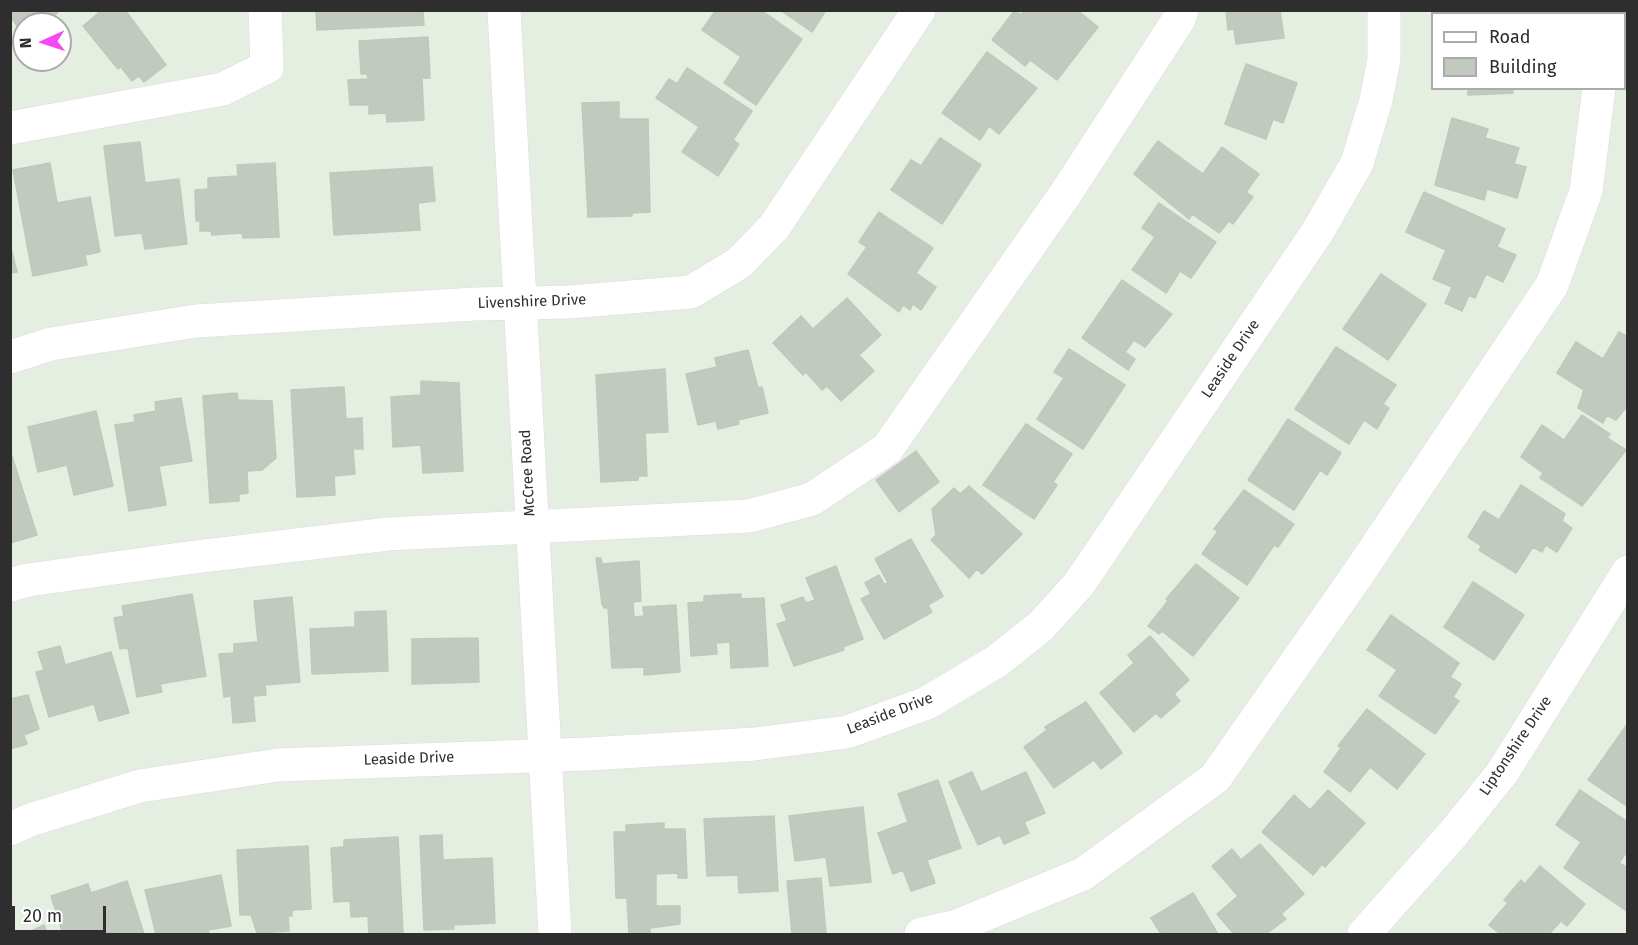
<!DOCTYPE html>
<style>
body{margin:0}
#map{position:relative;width:1638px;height:945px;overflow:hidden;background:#e4eee1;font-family:"Fira Sans",sans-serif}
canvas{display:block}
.frame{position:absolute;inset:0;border:12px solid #2e2e2e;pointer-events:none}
.legend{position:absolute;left:1431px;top:12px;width:195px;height:78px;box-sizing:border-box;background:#fff;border:2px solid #ababab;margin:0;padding:8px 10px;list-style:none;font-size:18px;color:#2e2e2e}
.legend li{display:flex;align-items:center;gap:12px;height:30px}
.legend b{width:30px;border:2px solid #ababab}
.north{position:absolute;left:12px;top:12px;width:60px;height:60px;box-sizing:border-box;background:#fff;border:2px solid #ababab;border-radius:50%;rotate:267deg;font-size:16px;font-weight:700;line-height:24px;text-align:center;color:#2e2e2e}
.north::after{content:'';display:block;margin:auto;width:21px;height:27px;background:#f448f2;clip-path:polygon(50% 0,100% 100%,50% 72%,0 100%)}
.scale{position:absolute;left:12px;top:906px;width:94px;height:27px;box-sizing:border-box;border:3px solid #2e2e2e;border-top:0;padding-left:8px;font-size:18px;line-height:21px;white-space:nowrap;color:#2e2e2e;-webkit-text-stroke:4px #fff;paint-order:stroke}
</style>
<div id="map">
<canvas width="1638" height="945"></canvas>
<div class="frame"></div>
<ul class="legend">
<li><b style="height:8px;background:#fff"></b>Road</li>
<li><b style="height:16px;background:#c2cac0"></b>Building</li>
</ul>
<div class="north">N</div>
<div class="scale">20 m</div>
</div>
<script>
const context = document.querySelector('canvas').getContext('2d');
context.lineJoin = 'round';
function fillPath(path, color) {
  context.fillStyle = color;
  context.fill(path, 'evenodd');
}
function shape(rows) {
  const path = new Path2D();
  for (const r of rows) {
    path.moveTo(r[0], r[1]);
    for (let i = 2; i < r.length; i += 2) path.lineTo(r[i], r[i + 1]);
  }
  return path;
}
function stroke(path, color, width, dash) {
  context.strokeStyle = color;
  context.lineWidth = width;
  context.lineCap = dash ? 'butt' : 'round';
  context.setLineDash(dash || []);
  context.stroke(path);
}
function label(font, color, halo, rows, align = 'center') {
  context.font = font + ' "Fira Sans",sans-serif';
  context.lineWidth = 6;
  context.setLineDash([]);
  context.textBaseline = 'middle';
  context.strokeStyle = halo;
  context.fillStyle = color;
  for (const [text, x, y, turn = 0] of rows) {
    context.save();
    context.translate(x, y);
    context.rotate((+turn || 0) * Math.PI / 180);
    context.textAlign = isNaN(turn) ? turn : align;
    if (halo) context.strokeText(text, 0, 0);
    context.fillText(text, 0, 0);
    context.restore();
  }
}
const building = shape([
 [10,10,61,10,43,24,24,24,24,35,10,16,10,10],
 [102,10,125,10,166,65,144,82,139,76,132,81,121,67,118,69,83,26,102,10],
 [316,10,423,10,424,25,317,30,316,10],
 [716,10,761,10,802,39,756,105,724,83,741,57,702,30,716,10],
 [780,10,826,10,812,32,780,10],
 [1015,10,1021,15,1025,10,1077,10,1098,27,1057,80,1030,60,1025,66,992,40,1015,10],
 [1226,10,1280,10,1284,38,1236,44,1234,29,1228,30,1226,10],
 [428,37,430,78,422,78,424,120,387,122,386,113,369,114,369,105,350,105,348,80,368,79,367,74,361,74,359,41,428,37],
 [987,52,1037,88,999,134,989,126,980,140,942,113,987,52],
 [1246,64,1297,83,1283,123,1273,119,1266,139,1225,124,1246,64],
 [687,68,752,111,733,140,739,144,718,176,682,152,699,127,656,98,669,79,677,84,687,68],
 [1468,88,1513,88,1513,93,1468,95,1468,88],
 [619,102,619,119,648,119,650,212,632,213,632,216,588,217,582,103,619,102],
 [1452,118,1488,129,1485,138,1519,148,1514,164,1526,167,1517,198,1487,189,1484,200,1435,185,1452,118],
 [940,138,981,165,942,224,891,190,911,160,921,166,940,138],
 [1158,141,1203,174,1222,147,1259,174,1246,192,1253,197,1233,224,1229,221,1219,233,1192,214,1189,219,1134,174,1158,141],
 [140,142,145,183,179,179,187,244,145,249,142,233,115,236,104,146,140,142],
 [50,163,57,203,90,197,100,252,85,255,87,265,33,276,13,170,50,163],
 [275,163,279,237,243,238,242,233,212,235,211,231,200,231,200,221,196,221,195,190,208,189,208,178,238,176,237,165,275,163],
 [432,167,435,201,418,203,420,230,334,235,330,173,432,167],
 [1424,192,1505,229,1497,247,1516,255,1503,282,1486,274,1475,298,1469,295,1462,311,1445,303,1452,287,1433,279,1446,250,1406,232,1424,192],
 [1159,203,1216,242,1191,278,1180,271,1166,293,1132,270,1155,237,1142,228,1159,203],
 [879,212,933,248,916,273,936,287,921,310,913,304,910,310,903,305,899,312,848,274,867,247,859,242,879,212],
 [10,244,17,272,10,273,10,244],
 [1381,274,1426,304,1388,360,1343,329,1381,274],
 [1122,280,1172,314,1145,347,1134,340,1125,352,1135,359,1128,370,1082,338,1122,280],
 [847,298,881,335,859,355,874,371,841,401,827,386,822,390,806,372,803,375,773,343,801,316,813,329,847,298],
 [1619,332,1628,337,1628,405,1616,420,1607,415,1603,423,1578,408,1584,390,1557,373,1576,342,1603,359,1619,332],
 [1336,347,1396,385,1383,404,1389,408,1377,429,1364,420,1349,444,1295,409,1336,347],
 [1069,349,1125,385,1083,449,1037,419,1064,378,1054,372,1069,349],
 [748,350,758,388,762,387,768,413,738,420,739,424,718,429,716,421,698,425,686,374,717,367,715,358,748,350],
 [665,369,668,432,645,433,647,476,638,476,638,480,601,482,596,375,665,369],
 [421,381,459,383,463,471,423,473,421,445,393,447,391,397,421,395,421,381],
 [344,387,346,419,362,418,363,449,353,449,355,474,334,476,335,495,297,497,291,390,344,387],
 [237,393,238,400,272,401,276,458,262,470,247,471,248,493,239,494,239,501,210,503,203,396,237,393],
 [181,398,192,461,159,466,166,505,129,511,115,425,135,422,134,415,156,411,155,402,181,398],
 [96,411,113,486,74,495,67,465,38,472,28,427,96,411],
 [1582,415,1610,434,1607,438,1626,450,1582,506,1540,478,1543,473,1521,457,1542,425,1564,440,1582,415],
 [1288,419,1341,453,1327,475,1320,470,1294,510,1248,480,1288,419],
 [1026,424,1072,454,1053,482,1057,485,1034,519,983,485,1026,424],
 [10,450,37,535,10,543,10,450],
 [916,451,939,482,899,512,876,480,916,451],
 [1521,485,1565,514,1562,521,1572,528,1557,552,1546,545,1542,552,1533,547,1516,573,1479,550,1482,546,1468,537,1484,511,1499,520,1521,485],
 [969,486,1022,534,982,574,977,569,969,578,931,540,936,535,932,509,954,488,960,494,969,486],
 [1244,490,1294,524,1278,547,1274,545,1247,585,1202,554,1218,531,1214,529,1244,490],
 [911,539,943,596,928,605,932,612,884,639,861,599,871,594,865,583,879,575,884,584,888,583,875,559,911,539],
 [596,558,601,558,602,564,639,561,641,601,633,602,634,617,644,616,643,607,676,605,680,672,644,675,644,667,612,668,608,608,604,608,602,604,596,558],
 [1196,564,1239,598,1193,656,1162,631,1159,634,1148,626,1168,601,1166,599,1196,564],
 [836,566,863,639,843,647,844,650,794,666,777,624,787,621,781,605,803,597,806,603,815,600,806,578,836,566],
 [1473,582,1524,615,1494,660,1444,627,1473,582],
 [192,594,206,676,160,684,162,692,137,697,128,648,120,649,114,618,124,616,122,606,192,594],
 [741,594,741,599,764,598,768,666,731,668,730,642,716,643,717,654,691,656,688,603,704,602,704,596,741,594],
 [292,597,300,682,265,685,266,695,253,696,255,721,233,723,231,696,224,697,219,654,234,653,234,644,258,642,254,601,292,597],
 [386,611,388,671,312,674,310,629,355,627,355,612,386,611],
 [1391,615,1459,663,1450,677,1461,684,1453,697,1459,701,1435,734,1379,696,1397,670,1367,650,1391,615],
 [1150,636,1189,680,1174,694,1180,701,1161,718,1156,713,1134,732,1100,693,1134,663,1128,655,1150,636],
 [478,638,479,682,412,684,412,639,478,638],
 [60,646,65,665,111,652,129,713,99,721,94,704,49,717,36,672,44,670,38,652,60,646],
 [28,695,39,729,24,735,27,744,10,749,10,699,28,695],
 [1086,702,1122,753,1101,769,1094,760,1054,788,1024,747,1047,730,1045,727,1086,702],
 [1367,709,1425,754,1397,789,1370,767,1350,792,1324,772,1341,748,1338,746,1367,709],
 [1628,723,1628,807,1588,780,1628,723],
 [972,772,981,792,1026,772,1045,813,1024,822,1029,833,1004,844,1000,835,978,845,949,782,972,772],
 [938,780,961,848,927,860,935,883,911,891,903,870,893,874,878,833,908,822,898,794,938,780],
 [1328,790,1365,823,1325,867,1322,864,1313,875,1262,832,1294,795,1310,810,1328,790],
 [1580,790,1628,822,1628,850,1619,863,1628,868,1628,912,1564,868,1581,842,1556,825,1580,790],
 [863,807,871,882,830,886,826,857,795,861,789,816,863,807],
 [774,816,778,891,739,893,738,875,707,876,704,819,774,816],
 [664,823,664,829,685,829,687,878,678,878,678,873,656,874,656,906,680,906,680,924,650,928,650,934,629,934,627,898,616,898,614,832,626,832,626,825,664,823],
 [442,835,443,860,492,858,495,923,453,925,454,929,424,930,420,836,442,835],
 [398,837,403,933,369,934,368,916,351,917,350,901,334,902,331,848,344,847,344,840,398,837],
 [1260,844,1304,894,1281,914,1286,919,1266,934,1234,934,1217,914,1238,896,1212,866,1232,849,1241,860,1260,844],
 [308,846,311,909,292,910,292,916,288,916,289,931,257,933,251,915,240,915,237,850,308,846],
 [1540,866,1585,904,1567,926,1561,921,1549,934,1500,934,1489,925,1508,903,1504,900,1521,880,1525,884,1540,866],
 [221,875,231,926,208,930,209,934,156,934,145,890,221,875],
 [821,878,826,934,792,934,787,881,821,878],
 [127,881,144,934,79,934,78,931,63,934,51,896,88,884,91,893,127,881],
 [1193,893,1218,934,1161,934,1151,918,1193,893],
 [44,925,48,934,25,934,44,925]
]);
fillPath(building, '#c2cac0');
stroke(building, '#bdcaba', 1.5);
const minor = shape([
 [504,10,555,934],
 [1608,14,1608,10],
 [10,128,223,89,267,67,265,10],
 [10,357,51,344,196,321,475,304,569,302,691,292,739,263,774,227,919,10],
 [10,585,28,580,187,558,388,534,749,516,812,499,887,449,1066,193,1179,19,1182,10],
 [10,829,30,820,140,786,278,765,588,754,755,744,847,732,927,703,997,661,1041,626,1079,584,1318,231,1357,163,1376,100,1384,59,1384,10],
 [921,934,957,926,1083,874,1215,778,1358,574,1552,285,1586,191,1599,88],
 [1364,934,1452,835,1502,773,1628,572]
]);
stroke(minor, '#e5d6e5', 34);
stroke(minor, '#fff', 33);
label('15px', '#2e2e2e', '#fff', [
 ["Livenshire Drive",532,302,-2],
 ["Leaside Drive",1231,359,-56],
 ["McCree Road",528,473,-93],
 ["Leaside Drive",890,714,-21],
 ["Liptonshire Drive",1516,746,-56],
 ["Leaside Drive",409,759,-2]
]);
</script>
